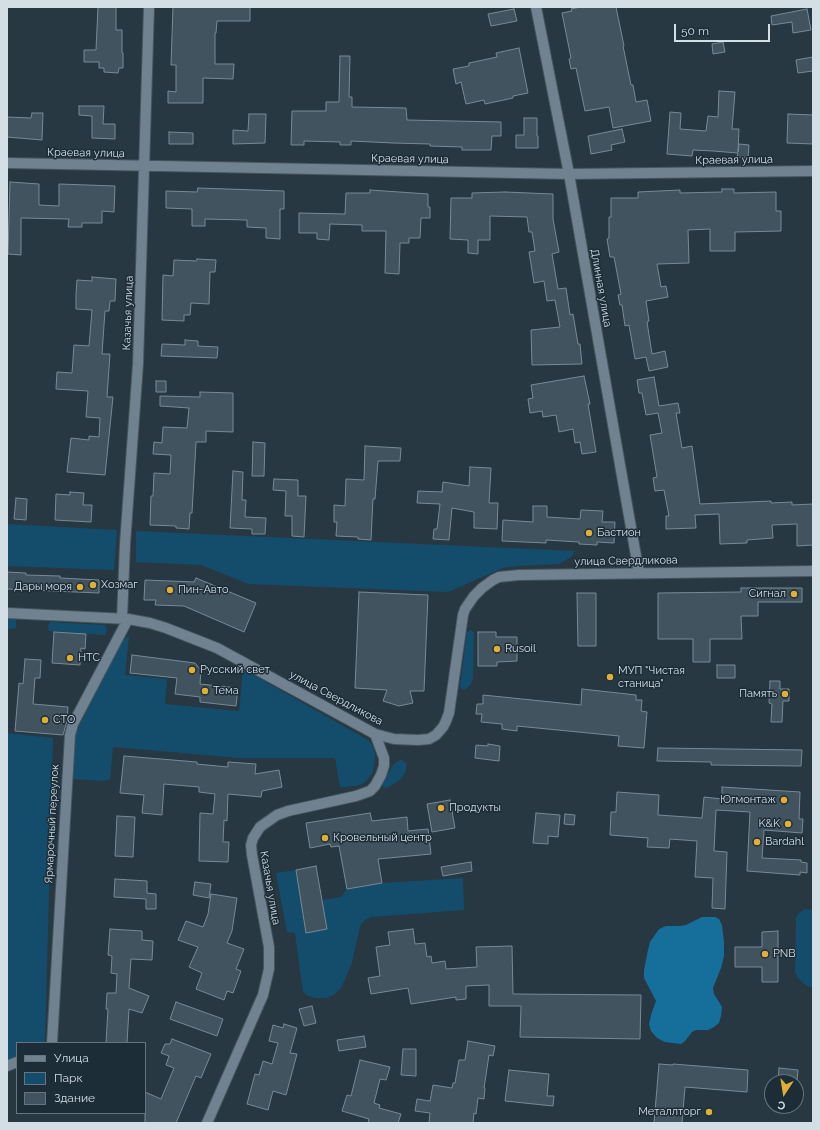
<!DOCTYPE html>
<meta charset="utf-8">
<style>
body{margin:0}
#map{position:relative;width:820px;height:1130px;overflow:hidden;background:#273842;font-family:Raleway,sans-serif}
canvas{display:block}
.frame{position:absolute;inset:0;border:8px solid #d4dee5;pointer-events:none}
.legend{position:absolute;left:16px;top:1042px;width:130px;height:72px;box-sizing:border-box;background:#1d2d38;border:1px solid #66747d;margin:0;padding:5px 7px;list-style:none;font-size:12px;color:#d4dee5}
.legend li{display:flex;align-items:center;gap:8px;height:20px}
.legend b{width:20px;border:1px solid #66747d}
.north{position:absolute;left:764px;top:1074px;width:40px;height:40px;box-sizing:border-box;background:#1d2d38;border:1px solid #66747d;border-radius:50%;rotate:192deg;font-size:11px;font-weight:700;line-height:16px;text-align:center;color:#d4dee5}
.north::after{content:'';display:block;margin:auto;width:14px;height:18px;background:#e0b034;clip-path:polygon(50% 0,100% 100%,50% 72%,0 100%)}
.scale{position:absolute;left:674px;top:24px;width:96px;height:18px;box-sizing:border-box;border:2px solid #d4dee5;border-top:0;padding-left:5px;font-size:12px;line-height:14px;white-space:nowrap;color:#d4dee5;-webkit-text-stroke:3px #1d2d38;paint-order:stroke}
</style>
<div id="map">
<canvas width="820" height="1130"></canvas>
<div class="frame"></div>
<ul class="legend">
<li><b style="height:5px;background:#70828f"></b>Улица</li>
<li><b style="height:11px;background:#134d6b"></b>Парк</li>
<li><b style="height:11px;background:#41535e"></b>Здание</li>
</ul>
<div class="north">С</div>
<div class="scale">50 m</div>
</div>
<script>
const context = document.querySelector('canvas').getContext('2d');
context.lineJoin = 'round';
function fillPath(path, color) {
  context.fillStyle = color;
  context.fill(path, 'evenodd');
}
function shape(rows) {
  const path = new Path2D();
  for (const r of rows) {
    path.moveTo(r[0], r[1]);
    for (let i = 2; i < r.length; i += 2) path.lineTo(r[i], r[i + 1]);
  }
  return path;
}
function stroke(path, color, width, dash) {
  context.strokeStyle = color;
  context.lineWidth = width;
  context.lineCap = dash ? 'butt' : 'round';
  context.setLineDash(dash || []);
  context.stroke(path);
}
function label(font, color, halo, rows, align = 'center') {
  context.font = font + ' Raleway,sans-serif';
  context.lineWidth = 3;
  context.setLineDash([]);
  context.textBaseline = 'middle';
  context.strokeStyle = halo;
  context.fillStyle = color;
  for (const [text, x, y, turn = 0] of rows) {
    context.save();
    context.translate(x, y);
    context.rotate((+turn || 0) * Math.PI / 180);
    context.textAlign = isNaN(turn) ? turn : align;
    if (halo) context.strokeText(text, 0, 0);
    context.fillText(text, 0, 0);
    context.restore();
  }
}
fillPath(shape([
 [7,524,117,530,114,570,7,566],
 [136,531,575,551,571,557,559,564,516,566,503,568,448,592,249,584,201,565,136,562],
 [7,619,16,619,16,628,7,629],
 [50,622,105,625,107,630,105,635,49,631,48,625],
 [471,630,474,633,473,678,471,684,466,689,462,689,460,686,467,632],
 [129,636,125,675,167,679,165,704,239,711,243,669,368,740,372,745,375,753,375,760,372,774,364,783,357,786,340,787,335,758,239,758,113,747,110,779,104,781,74,779,73,776,74,739,76,732,122,640],
 [7,733,53,738,45,1043,17,1043,17,1056,7,1060],
 [401,759,407,764,405,773,401,779,389,787,384,788,382,785,383,783,394,764],
 [296,870,306,933,326,929,322,900,341,897,347,889,382,883,463,878,464,910,372,917,365,920,360,926,352,963,341,988,334,995,326,998,316,998,308,996,303,992,295,933,287,932,276,873],
 [805,909,813,910,813,987,809,987,803,983,798,978,795,972,796,917,800,912]
]), '#134d6b');
fillPath(shape([
 [702,917,715,917,719,919,722,925,724,942,724,956,721,968,713,988,714,994,722,1007,721,1016,719,1023,714,1027,708,1030,696,1030,692,1032,685,1041,681,1044,665,1042,657,1038,651,1031,649,1024,651,1015,656,1001,644,978,644,970,648,950,650,942,659,929,666,926,680,926,686,925]
]), '#166f9b');
const building = shape([
 [98,7,116,7,116,30,122,30,122,53,123,53,123,68,119,68,118,73,104,72,104,68,99,68,99,62,84,62,84,50,96,50,98,7],
 [173,7,250,7,250,21,217,21,216,33,215,33,215,64,234,64,233,79,203,78,203,103,168,103,168,91,176,92,176,65,171,65,173,7],
 [581,7,616,7,624,46,623,46,631,85,633,85,636,102,647,100,651,121,613,128,609,107,585,111,576,68,571,69,569,59,571,58,562,13,572,11,571,9,581,7],
 [514,9,517,21,491,26,488,14,514,9],
 [807,9,811,30,793,33,792,22,772,25,771,16,807,9],
 [723,42,725,52,713,54,712,44,723,42],
 [519,48,528,93,513,96,513,98,485,104,484,100,466,104,461,82,456,84,453,69,469,66,469,63,497,57,496,53,519,48],
 [340,56,350,56,349,97,352,97,352,107,406,108,407,120,501,122,501,136,492,136,491,150,462,150,462,147,430,146,430,144,393,143,351,141,351,145,340,145,340,142,304,141,304,145,291,145,292,111,326,111,326,102,339,102,340,56],
 [813,57,813,71,798,73,796,60,813,57],
 [719,91,735,92,732,129,739,129,738,152,739,144,749,145,748,158,737,157,738,153,713,151,693,150,692,156,667,154,670,112,681,113,680,129,706,131,708,116,718,117,719,91],
 [79,106,104,106,103,124,115,124,115,139,92,138,92,116,79,115,79,106],
 [32,113,43,113,42,140,7,137,7,117,31,118,32,113],
 [249,114,266,114,265,143,233,144,233,130,248,131,249,114],
 [788,114,813,115,813,144,787,143,788,114],
 [524,118,537,118,537,136,538,136,538,148,516,148,516,135,524,135,524,118],
 [622,129,625,142,611,145,612,150,591,154,588,136,622,129],
 [169,132,193,133,193,144,169,144,169,132],
 [10,182,39,184,39,205,59,206,59,184,115,186,114,212,102,211,102,223,82,223,82,227,68,227,69,219,21,218,21,255,8,254,10,182],
 [198,188,284,191,284,209,280,209,280,239,266,238,266,228,247,227,247,220,205,219,205,226,192,226,192,209,166,208,166,191,197,192,198,188],
 [722,189,734,189,734,193,776,192,776,211,781,211,781,231,735,232,735,251,710,251,710,229,688,230,689,263,657,264,661,287,666,286,668,297,646,301,649,321,647,322,652,354,665,351,668,367,649,371,646,357,635,359,629,325,625,326,622,305,620,305,618,295,621,294,614,257,610,257,607,239,609,238,609,217,611,217,611,198,638,198,638,192,680,190,680,193,722,192,722,189],
 [370,190,428,194,428,207,430,207,430,218,421,218,420,238,409,238,409,243,400,243,399,274,385,273,386,231,362,231,362,225,330,224,329,240,317,239,317,233,299,233,299,213,345,214,346,193,370,193,370,190],
 [505,192,553,194,553,219,559,252,552,254,558,289,566,288,570,315,573,314,578,344,580,344,582,364,532,365,531,330,560,327,555,300,547,301,544,281,534,283,529,252,535,251,532,232,529,232,527,217,490,216,490,240,478,240,478,254,468,253,468,240,450,239,451,198,472,198,472,193,505,192],
 [197,259,216,260,215,272,210,272,209,304,191,303,190,315,184,315,184,321,162,320,163,275,173,276,174,260,196,261,197,259],
 [92,277,116,279,115,301,110,301,109,311,105,311,102,354,110,354,107,397,113,397,105,475,67,472,71,438,89,440,89,436,99,437,100,418,86,417,88,391,56,389,57,372,72,373,74,345,89,346,92,310,76,309,76,294,77,280,92,281,92,277],
 [185,340,198,341,198,346,218,347,217,358,161,356,162,344,185,345,185,340],
 [584,376,590,404,588,404,596,452,582,454,580,442,575,443,573,429,559,432,556,415,543,417,542,411,530,413,528,399,533,398,531,385,584,376],
 [654,377,659,406,678,403,680,413,676,413,682,448,692,446,700,504,771,501,771,503,792,502,792,505,813,504,813,545,797,546,797,524,772,525,773,538,747,540,747,543,720,544,719,514,695,515,696,528,666,529,666,516,669,516,664,490,655,491,653,478,657,477,650,435,662,433,658,413,646,415,642,393,639,393,637,380,654,377],
 [156,381,166,381,166,392,156,392,156,381],
 [200,392,233,393,233,432,206,431,206,442,196,442,192,513,190,513,189,529,176,528,176,526,150,525,151,496,153,496,154,473,170,474,171,455,153,454,154,442,162,443,163,427,187,428,189,408,160,406,160,396,200,397,200,392],
 [253,442,265,443,264,476,252,476,253,442],
 [365,446,401,448,400,461,378,461,375,499,373,499,371,540,358,539,358,537,336,536,337,522,334,522,334,505,345,506,346,479,364,480,365,446],
 [470,467,491,468,489,503,498,503,497,529,474,528,474,512,452,508,449,540,433,539,434,529,437,529,440,504,417,503,418,491,442,492,443,482,469,486,470,467],
 [233,471,243,472,242,500,246,500,245,517,266,518,265,534,252,534,252,529,230,528,233,471],
 [274,479,298,480,298,496,306,496,304,537,292,536,292,516,285,516,286,491,273,490,274,479],
 [70,492,84,493,83,505,92,505,91,522,55,520,56,494,70,495,70,492],
 [16,498,27,499,26,520,14,519,16,498],
 [533,506,547,506,547,517,580,519,581,510,603,511,602,522,615,522,614,543,597,542,597,545,579,544,579,542,546,540,546,543,502,541,503,520,533,522,533,506],
 [7,572,26,573,26,575,60,576,60,578,99,580,99,593,7,589,7,572],
 [196,578,256,603,244,632,184,606,155,605,156,600,144,600,145,580,194,582,196,578],
 [741,588,802,588,802,602,758,602,758,616,741,616,742,639,710,639,710,662,693,662,693,639,658,639,658,593,741,592,741,588],
 [359,592,428,595,424,691,410,691,413,703,399,706,383,701,387,690,355,688,359,592],
 [577,593,596,593,596,646,578,646,577,593],
 [54,632,86,634,85,649,81,648,80,665,52,663,54,632],
 [478,632,496,632,496,637,517,637,517,661,497,662,497,666,478,666,478,632],
 [132,655,195,663,201,670,200,684,238,688,236,706,200,702,200,697,175,694,177,678,130,673,132,655],
 [25,659,41,660,40,678,35,678,33,704,68,707,67,721,63,735,15,731,19,683,23,684,25,659],
 [717,665,735,665,735,678,717,678,717,665],
 [770,681,780,681,780,689,789,689,789,701,783,701,782,722,771,722,772,704,769,703,770,681],
 [582,689,636,695,636,700,642,700,641,711,647,712,644,748,618,746,619,736,517,726,517,731,502,729,502,724,481,722,482,714,476,714,477,704,483,704,483,695,581,705,582,689],
 [488,744,500,746,499,761,475,758,476,745,488,746,488,744],
 [658,748,802,750,801,766,711,765,711,762,657,761,658,748],
 [124,756,197,762,197,764,228,767,228,762,256,764,255,774,279,770,282,787,262,791,261,797,228,794,227,821,224,820,223,842,229,842,228,862,199,861,200,813,213,814,215,794,199,792,199,787,164,784,162,815,142,813,144,795,120,793,124,756],
 [722,787,800,792,799,819,803,819,802,833,764,830,762,858,801,860,801,862,807,863,807,873,800,872,800,875,747,871,750,812,716,810,714,851,727,852,725,909,712,908,713,878,695,877,697,841,670,839,669,848,647,847,648,838,610,835,611,812,616,812,617,792,659,795,658,815,702,818,704,797,722,799,722,787],
 [450,800,455,828,432,832,427,804,450,800],
 [370,813,372,821,407,817,408,831,428,829,431,854,378,859,382,883,347,889,339,846,331,847,330,844,310,848,306,823,370,813],
 [536,813,560,815,558,837,548,836,548,844,533,843,536,813],
 [565,814,575,815,574,825,564,824,565,814],
 [117,816,135,817,133,857,115,856,117,816],
 [471,862,472,871,443,876,441,867,471,862],
 [316,866,327,929,306,933,296,870,316,866],
 [115,879,147,881,147,893,156,894,156,909,146,909,146,899,114,897,115,879],
 [195,882,211,884,209,898,193,895,195,882],
 [211,894,237,898,232,931,227,943,244,949,236,969,241,971,233,993,227,991,224,1000,196,989,202,973,189,967,198,947,178,940,186,921,203,927,208,914,211,894],
 [110,929,142,931,142,940,153,941,152,960,131,959,129,988,149,996,142,1013,129,1009,127,1043,106,1043,108,1009,106,1009,107,993,116,993,117,974,111,973,112,956,108,955,110,929],
 [413,929,415,944,425,943,427,957,431,956,432,963,445,961,446,969,477,967,476,947,512,946,513,994,641,995,640,1039,520,1037,521,1006,489,1006,489,985,466,986,466,999,456,1000,456,997,411,1004,408,988,371,994,368,978,380,976,376,947,390,945,388,932,413,929],
 [778,931,778,982,762,982,762,967,735,967,735,947,762,947,762,932,778,931],
 [176,1002,223,1019,217,1036,170,1019,176,1002],
 [312,1006,316,1023,304,1026,299,1009,312,1006],
 [284,1024,297,1028,290,1053,297,1054,286,1095,273,1091,268,1110,247,1104,255,1074,259,1075,263,1061,272,1064,278,1043,269,1041,273,1025,283,1028,284,1024],
 [364,1036,366,1047,339,1051,337,1040,364,1036],
 [172,1039,211,1054,201,1078,196,1076,176,1123,145,1123,145,1092,161,1099,174,1068,166,1065,169,1056,161,1053,165,1044,170,1044,172,1039],
 [468,1041,495,1046,493,1056,489,1055,484,1088,485,1088,484,1099,478,1098,476,1114,474,1113,473,1123,429,1123,430,1113,415,1111,417,1099,430,1101,433,1085,452,1088,453,1083,455,1083,459,1060,465,1060,468,1041],
 [403,1049,416,1049,416,1076,401,1075,403,1049],
 [360,1060,390,1067,386,1080,380,1079,374,1103,380,1105,379,1108,401,1114,398,1123,368,1123,369,1119,342,1111,347,1095,351,1096,360,1060],
 [659,1064,673,1065,673,1064,748,1070,747,1092,685,1087,682,1123,654,1123,659,1064],
 [779,1068,798,1070,797,1082,778,1082,779,1068],
 [509,1070,549,1074,547,1096,554,1096,553,1106,505,1101,509,1070]
]);
fillPath(building, '#41535e');
stroke(building, '#778a96', 1);
const minor = shape([
 [536,7,569,174,639,573],
 [7,163,569,174,813,171],
 [7,613,128,619,150,623,166,628,217,648,375,734,394,739,418,740,429,739,436,735,443,727,446,721,449,713,463,615,465,609,474,596,482,588,493,580,499,577,519,575,813,571],
 [122,619,125,544,138,364,149,7],
 [52,1043,70,735,73,724,128,619],
 [7,1066,17,1062],
 [207,1123,263,995,269,969,269,947,252,855,251,845,253,838,260,827,277,815,288,811,356,796,370,791,375,786,381,775,384,766,384,758,375,734]
]);
stroke(minor, '#46545d', 12);
stroke(minor, '#70828f', 10);
for (const [x, y, r, color] of [
 [589,533,4,"#e0b034"],
 [93,585,4,"#e0b034"],
 [80,587,4,"#e0b034"],
 [170,590,4,"#e0b034"],
 [794,594,4,"#e0b034"],
 [497,649,4,"#e0b034"],
 [70,658,4,"#e0b034"],
 [192,670,4,"#e0b034"],
 [610,677,4,"#e0b034"],
 [205,691,4,"#e0b034"],
 [785,694,4,"#e0b034"],
 [45,720,4,"#e0b034"],
 [784,800,4,"#e0b034"],
 [441,808,4,"#e0b034"],
 [788,824,4,"#e0b034"],
 [325,838,4,"#e0b034"],
 [757,842,4,"#e0b034"],
 [765,954,4,"#e0b034"],
 [709,1112,4,"#e0b034"]
]) {
  const dot = new Path2D();
  dot.arc(x, y, r, 0, 2 * Math.PI);
  context.fillStyle = color;
  context.fill(dot);
  stroke(dot, '#1d2d38', 1.5);
}
label('11px', '#d4dee5', '#1d2d38', [
 ["Краевая улица",86,153,1],
 ["Краевая улица",410,159,1],
 ["Краевая улица",734,160,-1],
 ["Длинная улица",601,288,80],
 ["Казачья улица",128,313,-88],
 ["улица Свердликова",626,561,-1],
 ["улица Свердликова",336,698,28],
 ["Ярмарочный переулок",52,824,-87],
 ["Казачья улица",270,888,80]
]);
label('11px', '#d4dee5', '#1d2d38', [
 ["Бастион",597,533],
 ["Хозмаг",101,585],
 ["Дары моря",72,587,"right"],
 ["Пин-Авто",178,590],
 ["Сигнал",786,594,"right"],
 ["Rusoil",505,649],
 ["НТС",78,658],
 ["Русский свет",200,670],
 ["МУП \"Чистая",618,671],
 ["станица\"",618,684],
 ["Тема",213,691],
 ["Память",777,694,"right"],
 ["СТО",53,720],
 ["Югмонтаж",776,800,"right"],
 ["Продукты",449,808],
 ["K&K",780,824,"right"],
 ["Кровельный центр",333,838],
 ["Bardahl",765,842],
 ["PNB",773,954],
 ["Металлторг",701,1112,"right"]
], 'left');
</script>
